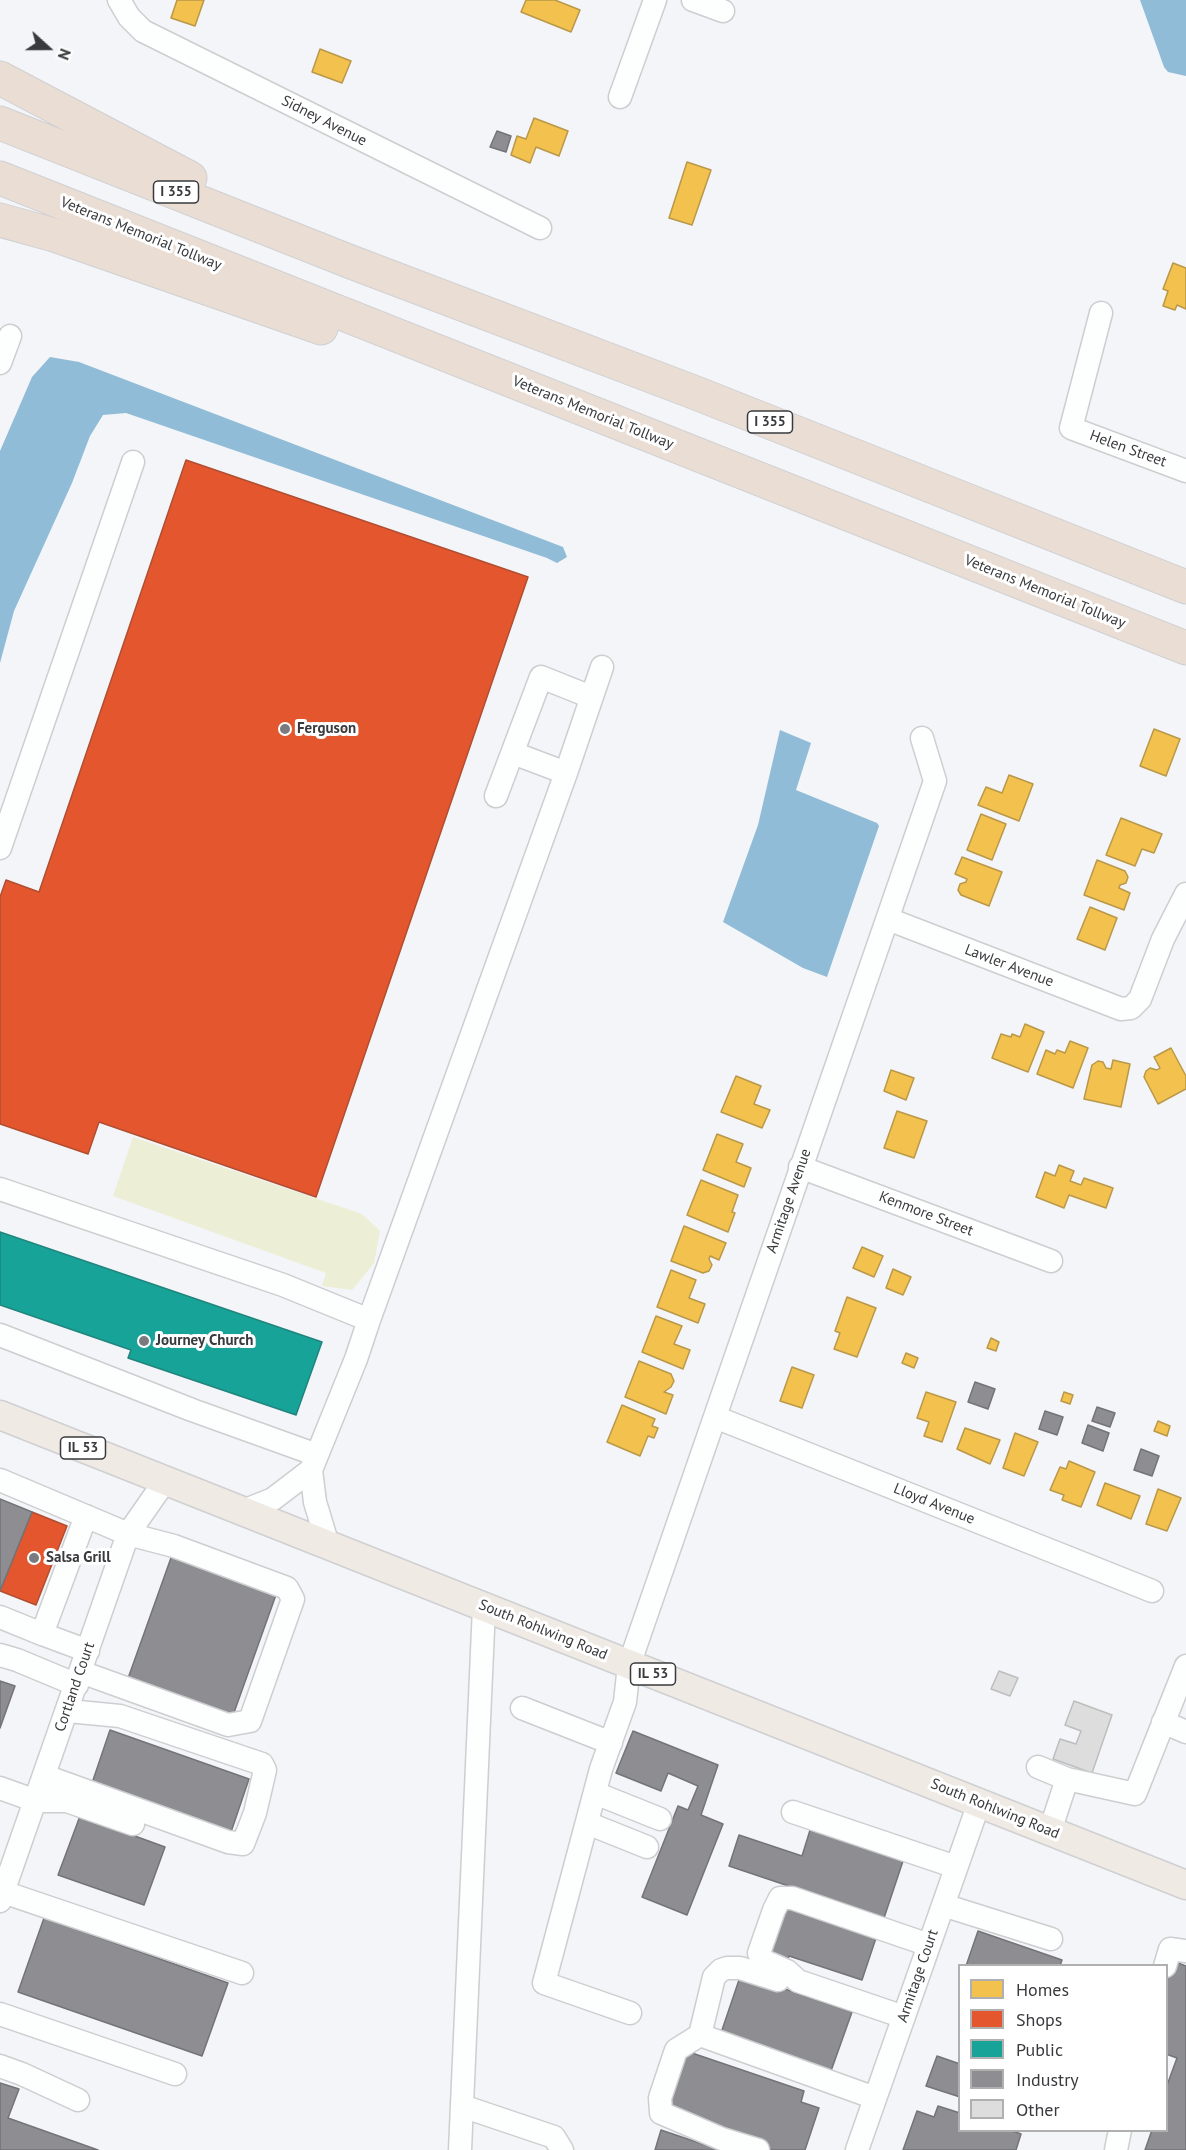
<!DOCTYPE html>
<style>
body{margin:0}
#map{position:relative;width:1186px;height:2150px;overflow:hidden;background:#f3f5f8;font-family:"PT Sans",sans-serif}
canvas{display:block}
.legend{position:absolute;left:958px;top:1964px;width:210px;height:168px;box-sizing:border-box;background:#fff;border:2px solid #b0b0b1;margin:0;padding:8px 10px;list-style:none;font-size:18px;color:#393a3d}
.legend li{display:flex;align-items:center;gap:12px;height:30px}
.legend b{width:30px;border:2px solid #b0b0b1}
.north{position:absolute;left:18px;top:18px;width:60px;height:60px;-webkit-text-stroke:4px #fff;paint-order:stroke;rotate:111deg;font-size:16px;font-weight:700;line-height:24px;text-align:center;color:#393a3d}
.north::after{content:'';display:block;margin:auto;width:21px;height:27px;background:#393a3d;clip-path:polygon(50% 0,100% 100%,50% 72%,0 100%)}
</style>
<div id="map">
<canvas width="1186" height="2150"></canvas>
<ul class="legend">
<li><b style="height:16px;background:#f2c14e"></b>Homes</li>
<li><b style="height:16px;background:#e4572e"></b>Shops</li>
<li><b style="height:16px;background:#17a398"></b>Public</li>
<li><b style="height:16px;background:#8d8d92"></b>Industry</li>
<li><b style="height:16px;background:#deddde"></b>Other</li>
</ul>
<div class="north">N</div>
</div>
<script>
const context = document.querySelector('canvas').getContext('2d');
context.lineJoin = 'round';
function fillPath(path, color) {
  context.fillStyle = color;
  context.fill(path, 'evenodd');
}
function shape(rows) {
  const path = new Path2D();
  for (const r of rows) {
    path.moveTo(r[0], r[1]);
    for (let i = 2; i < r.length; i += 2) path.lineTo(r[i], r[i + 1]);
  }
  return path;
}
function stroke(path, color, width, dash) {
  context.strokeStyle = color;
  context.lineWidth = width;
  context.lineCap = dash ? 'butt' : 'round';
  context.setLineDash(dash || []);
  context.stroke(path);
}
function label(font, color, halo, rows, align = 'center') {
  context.font = font + ' "PT Sans",sans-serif';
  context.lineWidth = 6;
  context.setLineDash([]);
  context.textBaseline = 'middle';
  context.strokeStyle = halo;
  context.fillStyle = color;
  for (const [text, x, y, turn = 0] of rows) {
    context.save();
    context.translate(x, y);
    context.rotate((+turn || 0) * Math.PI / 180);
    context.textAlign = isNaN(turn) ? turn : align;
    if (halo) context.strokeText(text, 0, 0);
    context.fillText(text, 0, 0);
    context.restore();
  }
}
fillPath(shape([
 [133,1137,362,1214,380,1231,374,1263,352,1290,322,1286,326,1273,113,1196]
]), '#eceed5');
fillPath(shape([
 [1140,0,1186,0,1186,76,1168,72,1164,67],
 [50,357,79,362,563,547,567,557,557,563,547,558,126,413,103,415,90,436,72,483,14,611,0,663,0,451,32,377],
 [780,730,811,743,796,790,877,823,879,826,827,977,803,968,723,922,758,825]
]), '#90bcd8');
const homes = shape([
 [177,0,204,0,195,26,171,18,177,0],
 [526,0,555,0,580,10,571,32,521,12,526,0],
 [320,49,351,61,342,83,312,72,320,49],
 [534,118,568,131,559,156,536,147,530,163,511,155,517,136,526,139,534,118],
 [687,162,711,170,692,225,669,218,687,162],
 [1173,263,1186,268,1186,309,1177,305,1175,310,1163,306,1168,291,1163,289,1173,263],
 [1154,729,1180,739,1166,776,1140,766,1154,729],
 [1009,775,1033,784,1019,821,978,805,986,787,1002,793,1009,775],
 [981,814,1006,824,992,860,967,850,981,814],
 [1121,818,1162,834,1154,853,1142,849,1135,866,1106,855,1121,818],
 [962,857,1002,872,989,906,961,895,958,890,960,884,966,882,967,879,955,874,962,857],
 [1097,860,1125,871,1128,877,1126,883,1120,885,1119,888,1130,893,1124,910,1084,895,1097,860],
 [1090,907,1117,918,1105,950,1077,939,1090,907],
 [1025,1024,1044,1032,1028,1072,992,1058,1001,1034,1011,1037,1012,1034,1020,1037,1025,1024],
 [1070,1041,1088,1048,1073,1088,1037,1074,1046,1050,1055,1054,1057,1050,1065,1053,1070,1041],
 [1171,1048,1186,1076,1186,1089,1158,1104,1144,1077,1146,1071,1150,1068,1157,1070,1160,1068,1154,1057,1171,1048],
 [1113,1060,1130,1064,1121,1107,1084,1099,1092,1065,1098,1061,1103,1062,1106,1068,1111,1069,1113,1060],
 [891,1070,914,1078,906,1100,884,1091,891,1070],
 [736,1076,761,1086,754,1104,770,1110,762,1128,721,1112,736,1076],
 [897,1111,927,1121,914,1158,884,1148,897,1111],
 [717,1134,743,1144,736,1162,751,1168,744,1187,703,1170,717,1134],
 [1059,1165,1074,1171,1070,1181,1081,1185,1084,1178,1113,1188,1106,1208,1069,1195,1064,1208,1036,1197,1045,1172,1055,1176,1059,1165],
 [701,1180,738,1195,732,1212,735,1213,728,1232,687,1215,701,1180],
 [684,1226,726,1243,719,1260,710,1256,709,1259,712,1265,709,1271,703,1273,671,1261,684,1226],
 [862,1247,883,1256,874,1277,853,1268,862,1247],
 [893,1269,911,1277,903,1295,886,1288,893,1269],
 [671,1270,696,1280,689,1298,705,1304,698,1323,657,1307,671,1270],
 [847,1297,876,1308,857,1357,834,1349,840,1333,835,1331,847,1297],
 [656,1316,682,1326,674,1344,690,1350,683,1369,642,1352,656,1316],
 [991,1338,999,1342,996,1351,987,1348,991,1338],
 [906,1353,918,1358,914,1368,902,1363,906,1353],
 [639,1361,671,1374,674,1381,671,1387,664,1392,673,1395,666,1414,625,1397,639,1361],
 [792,1367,814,1375,802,1408,780,1401,792,1367],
 [926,1392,956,1402,942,1442,924,1436,929,1422,917,1418,926,1392],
 [1064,1392,1073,1395,1070,1404,1061,1401,1064,1392],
 [622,1405,655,1419,652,1426,658,1428,654,1438,648,1436,640,1456,607,1442,622,1405],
 [1158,1421,1170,1426,1167,1436,1154,1431,1158,1421],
 [965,1428,1000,1440,990,1464,957,1449,965,1428],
 [1015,1433,1038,1442,1024,1476,1003,1468,1015,1433],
 [1069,1461,1095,1472,1081,1507,1062,1500,1064,1495,1050,1490,1060,1467,1066,1469,1069,1461],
 [1105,1483,1140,1496,1131,1519,1097,1505,1105,1483],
 [1158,1489,1181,1498,1167,1531,1146,1524,1158,1489]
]);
fillPath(homes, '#f2c14e');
stroke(homes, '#ba9849', 1.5);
const shops = shape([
 [186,460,528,577,316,1197,99,1122,88,1154,0,1124,0,897,6,880,39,892,186,460],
 [32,1512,67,1526,36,1605,0,1591,32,1512]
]);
fillPath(shops, '#e4572e');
stroke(shops, '#b14e32', 1.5);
const public = shape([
 [0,1232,322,1342,296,1415,128,1358,131,1350,0,1305,0,1232]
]);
fillPath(public, '#17a398');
stroke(public, '#21847d', 1.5);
const industry = shape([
 [497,131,511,136,506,152,490,147,497,131],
 [975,1382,995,1389,988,1409,968,1402,975,1382],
 [1097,1407,1115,1413,1110,1427,1092,1421,1097,1407],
 [1045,1411,1063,1417,1057,1435,1039,1429,1045,1411],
 [1088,1425,1109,1433,1103,1451,1082,1443,1088,1425],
 [1141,1449,1159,1456,1152,1476,1134,1470,1141,1449],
 [0,1499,32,1512,0,1591,0,1499],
 [172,1555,277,1592,231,1721,126,1684,172,1555],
 [0,1681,15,1686,0,1728,0,1681],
 [110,1730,249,1779,229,1838,90,1789,110,1730],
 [633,1731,718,1765,701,1815,723,1824,687,1915,642,1897,678,1806,688,1810,698,1786,668,1773,661,1791,616,1773,633,1731],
 [80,1816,165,1847,144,1905,58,1875,80,1816],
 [811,1827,904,1858,884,1918,729,1866,739,1835,802,1856,811,1827],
 [784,1904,877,1935,862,1980,789,1956,786,1965,766,1958,784,1904],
 [44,1918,228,1983,202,2056,18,1992,44,1918],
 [978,1931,1062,1960,1060,1966,966,1966,978,1931],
 [1173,1961,1186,1966,1186,2150,1145,2150,1152,2130,1166,2130,1166,2088,1177,2058,1166,2054,1166,1979,1173,1961],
 [741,1974,852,2012,831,2071,721,2033,741,1974],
 [689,2052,804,2091,801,2102,819,2108,805,2150,772,2150,666,2114,682,2055,689,2052],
 [937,2056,960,2064,960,2097,926,2086,937,2056],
 [0,2083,19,2089,8,2118,98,2150,0,2150,0,2083],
 [938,2106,960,2113,960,2130,1010,2130,1021,2134,1016,2150,903,2150,917,2111,934,2117,938,2106],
 [661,2130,720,2150,655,2150,661,2130]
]);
fillPath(industry, '#8d8d92');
stroke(industry, '#747478', 1.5);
const building = shape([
 [999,1671,1018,1678,1010,1696,991,1689,999,1671],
 [1074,1701,1112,1715,1092,1773,1053,1759,1060,1739,1076,1744,1081,1731,1065,1725,1074,1701]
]);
fillPath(building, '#deddde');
stroke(building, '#bebdbe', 1.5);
const minor = shape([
 [119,0,129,17,143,31,540,228],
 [693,0,723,11],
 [620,97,655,0],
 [1101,313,1071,428,1186,471],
 [0,363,10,336],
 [513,753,566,773],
 [496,796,541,677,591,697],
 [0,848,133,462],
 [888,919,1121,1009,1131,1008,1140,999,1163,939,1186,894],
 [800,1167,1051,1261],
 [0,1189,283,1285,369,1320,356,1359,311,1470,315,1502,328,1545],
 [369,1320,566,773,602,667],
 [0,1335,192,1410,317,1455],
 [715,1417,1152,1591],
 [0,1480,128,1534,174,1546,287,1588,293,1599,250,1721,228,1725,81,1672],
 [243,1511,273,1499,311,1470],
 [86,1516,42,1634,88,1651],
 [0,1617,42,1634],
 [0,1655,17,1660,77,1685],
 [522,1708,611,1743],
 [1163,1722,1186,1732],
 [1038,1767,1067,1779],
 [45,1776,228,1842,243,1844,255,1813,265,1770,262,1764,120,1716,68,1711],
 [0,1788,36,1801,67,1801,133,1824],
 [595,1793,660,1819],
 [793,1812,956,1867],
 [587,1823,647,1847],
 [1050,1831,1067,1779,1135,1794,1186,1666],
 [3,1892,242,1973],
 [0,1901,128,1534,165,1481],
 [943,1905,1051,1939],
 [1165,1966,1170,1949,1186,1951],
 [778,1980,740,1968,727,1968,721,1970,714,1977,700,2035,875,2098],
 [630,2013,544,1983,601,1769,625,1702,629,1665,935,781,922,738],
 [0,2014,175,2074],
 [904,2017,798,1981,787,1971,762,1960,759,1953,774,1910,780,1898,792,1898,929,1945],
 [700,2035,676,2050,660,2098,661,2113,722,2139,758,2150],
 [0,2066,22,2074,78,2100],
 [462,2106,554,2137,562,2150],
 [460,2150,484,1607],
 [857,2150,979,1803],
 [1116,2150,1120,2130]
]);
const major = shape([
 [0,1415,1186,1885]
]);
const highway = shape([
 [0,78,190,178],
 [0,123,351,262,696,393,1186,587],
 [0,178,1186,648],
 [0,220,54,235,321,328]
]);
stroke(minor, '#ccced0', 25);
stroke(major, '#d0d0d2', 31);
stroke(highway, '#d0d0d2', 35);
stroke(minor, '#fdfefe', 22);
stroke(major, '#f0eae5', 28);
stroke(highway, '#e9ddd4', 33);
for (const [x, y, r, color] of [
 [285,729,6,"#7a7b7e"],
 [144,1341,6,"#7a7b7e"],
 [34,1558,6,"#7a7b7e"]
]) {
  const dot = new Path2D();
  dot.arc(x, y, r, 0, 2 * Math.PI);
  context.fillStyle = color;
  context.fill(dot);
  stroke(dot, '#fff', 2);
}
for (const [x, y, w] of [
 [176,192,45],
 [770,422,45],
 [83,1448,45],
 [653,1674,45]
]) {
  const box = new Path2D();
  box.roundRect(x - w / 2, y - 11, w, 22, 4.5);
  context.fillStyle = '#fff';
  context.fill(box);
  stroke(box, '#393a3d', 1.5);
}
label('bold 14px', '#393a3d', null, [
 ["I 355",176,192],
 ["I 355",770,422],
 ["IL 53",83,1448],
 ["IL 53",653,1674]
]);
label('15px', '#393a3d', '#fff', [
 ["Sidney Avenue",324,121,27],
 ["Veterans Memorial Tollway",141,234,22],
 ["Veterans Memorial Tollway",593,413,22],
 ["Helen Street",1128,449,20],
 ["Veterans Memorial Tollway",1045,592,22],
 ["Lawler Avenue",1009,966,21],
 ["Armitage Avenue",789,1201,-71],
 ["Kenmore Street",926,1214,21],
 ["Lloyd Avenue",934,1504,22],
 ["South Rohlwing Road",543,1630,22],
 ["Cortland Court",75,1687,-71],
 ["South Rohlwing Road",995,1809,22],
 ["Armitage Court",918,1976,-71]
]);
label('bold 15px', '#393a3d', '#fff', [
 ["Ferguson",297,729],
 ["Journey Church",156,1341],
 ["Salsa Grill",46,1558]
], 'left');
</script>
